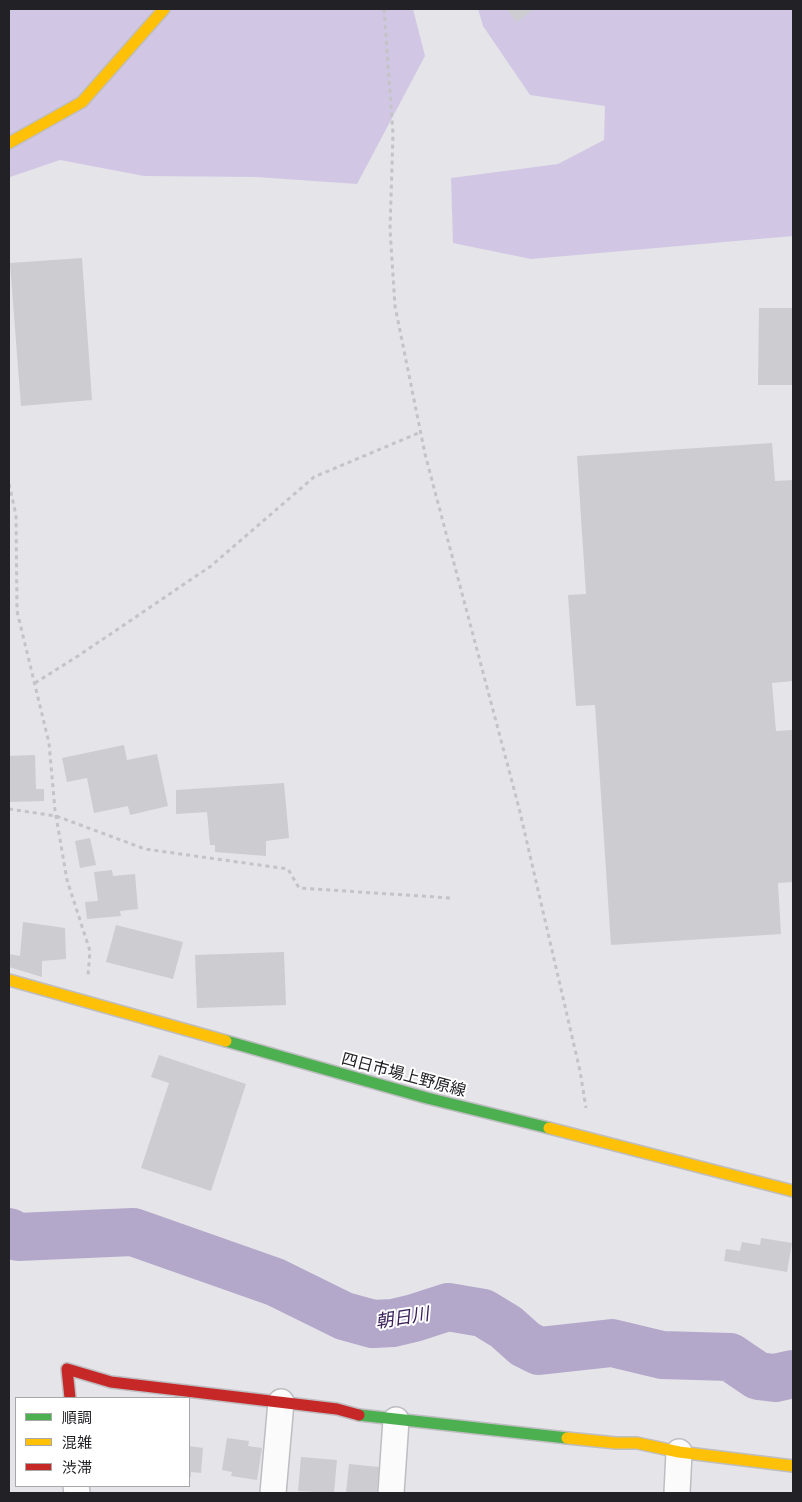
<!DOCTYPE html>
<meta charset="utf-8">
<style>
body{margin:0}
#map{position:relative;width:802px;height:1502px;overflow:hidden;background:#e5e4e9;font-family:Georgia,"Noto Sans JP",serif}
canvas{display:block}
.frame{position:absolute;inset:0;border:10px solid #222125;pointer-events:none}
.legend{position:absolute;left:15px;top:1397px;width:175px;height:90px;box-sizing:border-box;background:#fff;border:1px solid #a7a6a8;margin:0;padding:6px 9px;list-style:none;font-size:15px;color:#222125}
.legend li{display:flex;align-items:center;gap:10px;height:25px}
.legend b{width:25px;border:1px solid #a7a6a8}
</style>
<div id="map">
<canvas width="802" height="1502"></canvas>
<div class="frame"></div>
<ul class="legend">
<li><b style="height:6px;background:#4caf50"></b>順調</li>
<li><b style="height:6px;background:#ffc107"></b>混雑</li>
<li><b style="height:6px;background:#c62828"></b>渋滞</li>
</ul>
</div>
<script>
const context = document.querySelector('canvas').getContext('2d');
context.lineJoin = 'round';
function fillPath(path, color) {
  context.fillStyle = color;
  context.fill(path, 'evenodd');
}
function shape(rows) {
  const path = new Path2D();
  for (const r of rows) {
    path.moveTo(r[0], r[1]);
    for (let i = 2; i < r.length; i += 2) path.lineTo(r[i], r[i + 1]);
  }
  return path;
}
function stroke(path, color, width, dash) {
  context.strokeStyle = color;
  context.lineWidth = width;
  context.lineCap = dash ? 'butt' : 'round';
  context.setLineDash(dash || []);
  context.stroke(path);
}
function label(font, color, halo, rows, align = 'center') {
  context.font = font + ' Georgia,"Noto Sans JP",serif';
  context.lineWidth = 4;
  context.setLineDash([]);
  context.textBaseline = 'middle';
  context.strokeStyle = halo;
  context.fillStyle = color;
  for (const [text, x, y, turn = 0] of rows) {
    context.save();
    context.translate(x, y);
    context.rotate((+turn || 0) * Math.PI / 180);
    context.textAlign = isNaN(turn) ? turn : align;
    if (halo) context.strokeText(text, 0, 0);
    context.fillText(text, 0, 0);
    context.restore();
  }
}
fillPath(shape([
 [9,9,413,9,425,56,357,184,256,177,144,176,60,160,10,177,9,181],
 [478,9,793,9,793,236,531,259,453,243,451,178,558,164,604,140,605,106,530,95,483,26]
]), '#d1c7e4');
stroke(shape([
 [9,1232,18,1237,133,1232,275,1282,344,1316,373,1324,393,1323,414,1318,448,1307,483,1313,506,1327,525,1344,539,1351,612,1343,662,1355,730,1357,758,1376,775,1378,793,1374]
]), '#b3a7ca', 48);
fillPath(shape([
 [506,9,534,9,517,22],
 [82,258,92,400,21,406,10,263],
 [759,308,792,308,792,385,758,385],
 [772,443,775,481,793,480,793,681,772,683,776,731,792,730,793,750,793,882,778,883,781,934,611,945,595,705,576,706,568,595,586,594,577,456],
 [124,745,127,760,157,754,168,806,130,815,128,806,94,813,87,778,67,782,62,758],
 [35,755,36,789,44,789,44,801,9,802,9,756],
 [284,783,289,838,266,841,266,856,215,852,215,845,210,845,207,812,176,814,176,790],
 [90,838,96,865,80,868,75,841],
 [112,870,113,876,135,874,138,909,120,911,121,916,87,919,85,902,98,901,94,872],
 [23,922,65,928,66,959,42,961,42,977,9,967,9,954,20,956],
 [116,925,183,942,173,979,106,962],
 [284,952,286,1005,197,1008,195,955],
 [159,1055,246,1084,211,1191,141,1168,169,1083,151,1077],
 [761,1238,792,1243,787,1272,724,1261,726,1249,740,1251,742,1242,760,1245],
 [227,1438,249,1441,248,1446,262,1448,257,1480,231,1476,232,1472,222,1470],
 [189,1446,203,1448,201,1473,191,1472,191,1477,189,1477],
 [301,1457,337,1460,334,1493,298,1491],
 [349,1464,379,1467,377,1493,346,1493]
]), '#cdccd0');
const street = shape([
 [76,1486,77,1493],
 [273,1493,281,1402],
 [391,1493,396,1420],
 [677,1493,679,1452]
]);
const fast = shape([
 [226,1041,427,1098,549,1128],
 [359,1415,567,1438]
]);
const slow = shape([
 [9,143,82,102,164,9],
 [9,980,226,1041],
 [549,1128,793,1191],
 [567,1438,616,1443,637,1443,679,1452,793,1466]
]);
const jam = shape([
 [70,1398,67,1369,111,1382,337,1409,359,1415]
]);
stroke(street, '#bebdc1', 28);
stroke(fast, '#bebdc1', 14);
stroke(slow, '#bebdc1', 14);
stroke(jam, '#bebdc1', 14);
stroke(shape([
 [384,9,393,134,390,229,395,306,425,454,519,808,580,1071,586,1108],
 [9,484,16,515,17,611,49,743,55,810,67,880,90,951,88,976],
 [35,683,78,656,211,566,314,477,421,432],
 [9,809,56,816,145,849,288,869,299,888,451,898]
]), '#c4c3c6', 3, [4, 4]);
stroke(street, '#fbfbfc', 25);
stroke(fast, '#4caf50', 11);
stroke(slow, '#ffc107', 11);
stroke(jam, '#c62828', 11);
label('16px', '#222125', '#fff', [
 ["四日市場上野原線",404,1074,15]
]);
label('italic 18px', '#39205a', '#fff', [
 ["朝日川",402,1317,-9]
]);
</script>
